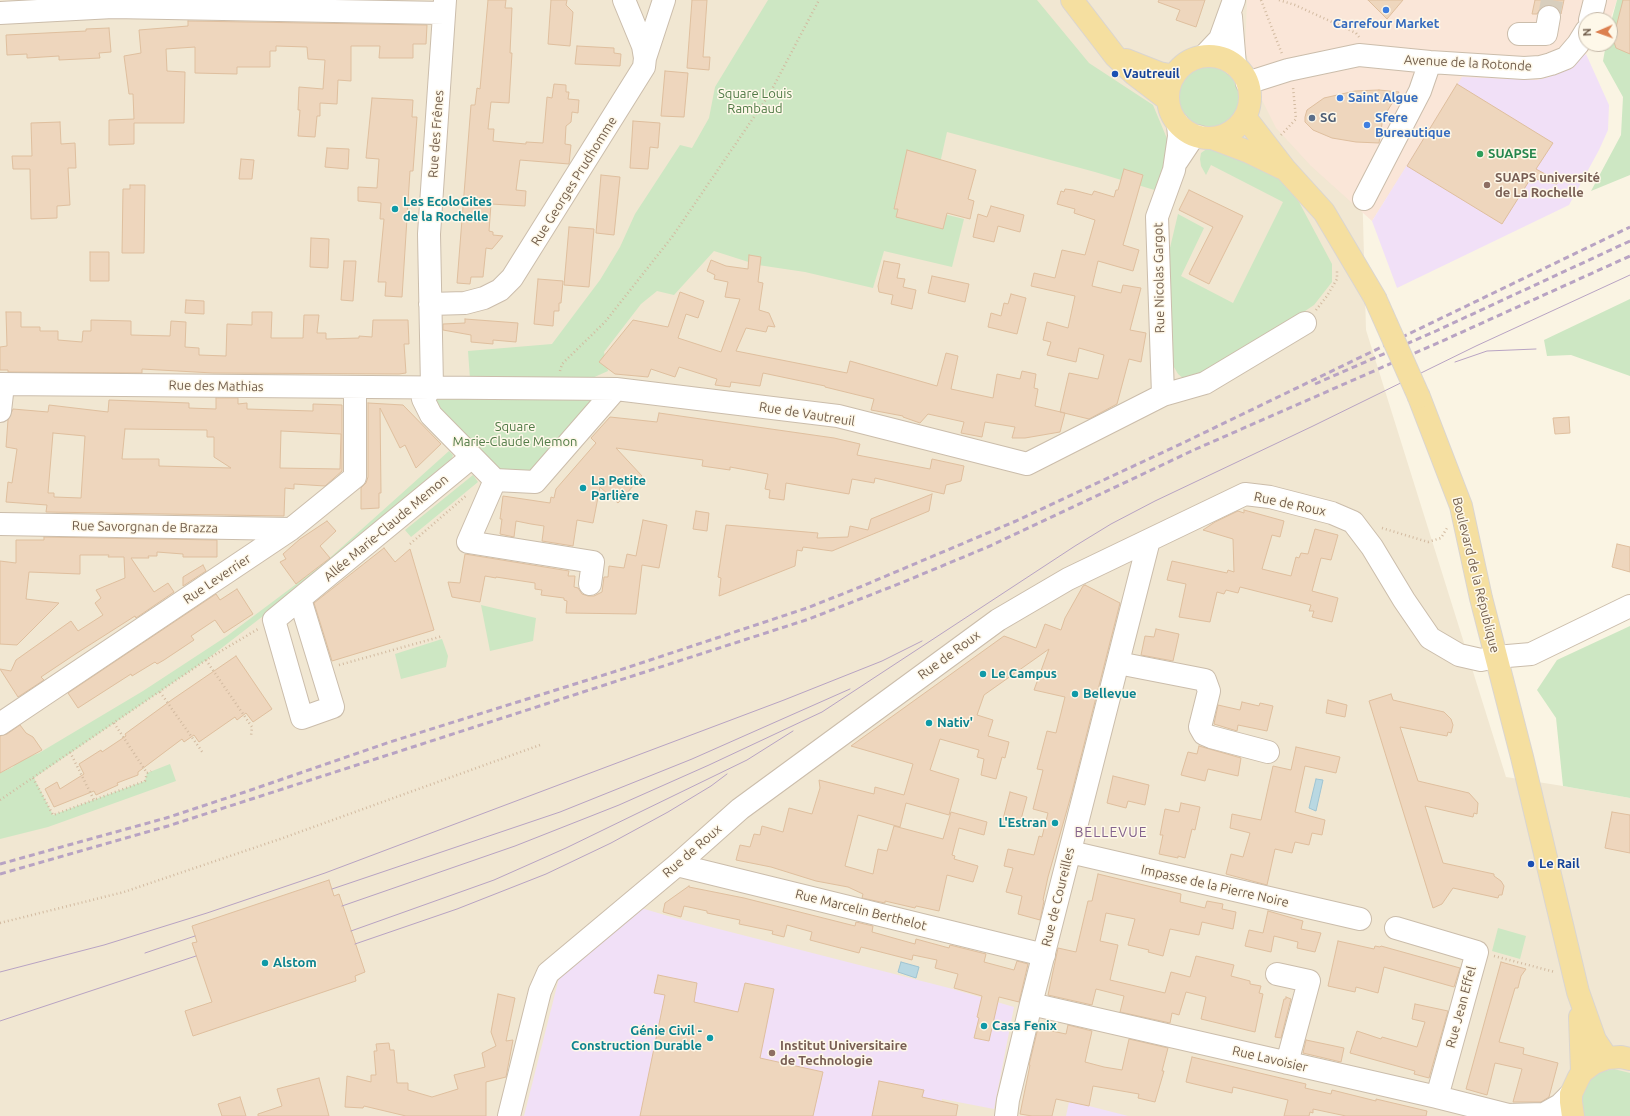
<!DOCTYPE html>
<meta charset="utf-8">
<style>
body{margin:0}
#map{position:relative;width:1630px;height:1116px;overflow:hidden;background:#faf4e3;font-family:Ubuntu,sans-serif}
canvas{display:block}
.north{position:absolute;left:1578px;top:12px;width:40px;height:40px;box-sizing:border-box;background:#fef8e9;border:1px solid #c6baaa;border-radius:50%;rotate:268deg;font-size:11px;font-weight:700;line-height:16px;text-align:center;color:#715d4b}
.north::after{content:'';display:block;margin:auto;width:14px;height:18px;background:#dc8050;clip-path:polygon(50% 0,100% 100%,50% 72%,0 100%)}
</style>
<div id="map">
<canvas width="1630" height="1116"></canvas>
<div class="north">N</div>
</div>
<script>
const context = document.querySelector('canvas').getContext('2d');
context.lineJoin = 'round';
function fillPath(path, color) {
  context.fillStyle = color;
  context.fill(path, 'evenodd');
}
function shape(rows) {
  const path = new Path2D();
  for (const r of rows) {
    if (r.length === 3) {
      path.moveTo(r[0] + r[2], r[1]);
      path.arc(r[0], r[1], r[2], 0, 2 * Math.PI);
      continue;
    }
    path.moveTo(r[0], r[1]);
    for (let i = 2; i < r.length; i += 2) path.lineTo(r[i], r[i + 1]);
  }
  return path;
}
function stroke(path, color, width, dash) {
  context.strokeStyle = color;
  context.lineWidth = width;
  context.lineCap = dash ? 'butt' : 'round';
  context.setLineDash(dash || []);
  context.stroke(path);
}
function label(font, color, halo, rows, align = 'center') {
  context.font = font + ' Ubuntu,sans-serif';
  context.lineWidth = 3;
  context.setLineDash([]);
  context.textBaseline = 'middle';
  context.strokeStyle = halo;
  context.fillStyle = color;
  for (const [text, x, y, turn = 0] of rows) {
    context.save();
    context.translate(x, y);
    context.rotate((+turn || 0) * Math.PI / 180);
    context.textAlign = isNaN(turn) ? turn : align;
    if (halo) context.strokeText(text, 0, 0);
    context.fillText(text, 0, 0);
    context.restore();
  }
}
fillPath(shape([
 [0,0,1357,0,1366,330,1506,777,1563,786,1630,798,1630,1116,0,1116]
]), '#f1e7d2');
fillPath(shape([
 [1247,0,1617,0,1610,20,1586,20,1586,44,1593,44,1586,54,1549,77,1537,80,1407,166,1372,221,1311,166,1276,128,1262,100,1245,51]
]), '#fae6d8');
fillPath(shape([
 [1586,54,1609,105,1608,130,1599,150,1569,205,1397,288,1372,221,1462,77,1537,80,1549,77],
 [638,907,668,916,949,988,1014,1007,994,1109,942,1099,938,1116,524,1116,559,978],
 [1069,1102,1089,1106,1128,1116,1066,1116]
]), '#f1e0f7');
fillPath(shape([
 [768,0,1037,0,1089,63,1153,105,1168,141,1161,192,1095,172,947,132,934,190,900,182,895,202,964,219,952,267,884,251,873,288,805,272,758,265,714,251,674,295,657,291,641,304,604,352,608,371,590,379,470,379,468,351,552,344,600,280,620,247,635,214,680,145,692,148,709,118,715,87],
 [1617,0,1630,0,1630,175,1591,191,1621,135,1623,97,1603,61,1606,44,1610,44,1610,26],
 [1210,96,40],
 [1208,148,1275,173,1299,202,1332,264,1332,282,1314,305,1204,379,1184,379,1178,374,1170,360,1169,252,1178,214,1204,228,1181,276,1233,303,1283,202,1211,165,1206,175,1201,166,1200,159,1201,153],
 [1630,299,1630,376,1571,355,1547,356,1544,340],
 [432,387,616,389,535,482,495,480,431,415],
 [449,451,453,455,452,458,267,613,206,660,34,778,53,815,145,781,147,773,170,764,176,781,48,827,0,839,0,773,13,767,27,750,31,756,39,753,143,691,227,636,323,564],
 [473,475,478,482,411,537,405,530],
 [481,605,536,618,533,641,490,651],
 [1630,626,1630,798,1563,786,1556,718,1537,690,1557,660],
 [442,639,448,656,446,667,401,679,395,654],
 [1498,928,1526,936,1520,959,1492,951],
 [1614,1069,1630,1073,1630,1116,1580,1116,1581,1091,1588,1080,1600,1072]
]), '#cde7c3');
const water = shape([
 [1316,779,1323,780,1316,811,1309,808,1316,779],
 [901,962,919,967,916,978,898,972,901,962]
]);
fillPath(water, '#b9d8e2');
stroke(water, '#a0c5d3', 1);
const building = shape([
 [488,0,506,0,505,8,512,8,510,53,512,53,509,103,491,102,488,129,494,129,493,141,526,144,526,142,543,143,547,97,552,98,554,84,566,85,566,92,569,92,568,99,579,100,578,113,572,112,571,122,566,126,565,144,571,145,569,164,520,160,516,190,526,191,525,206,491,204,489,231,493,232,493,235,503,236,492,249,486,248,483,277,471,277,470,284,457,283,471,105,475,105,477,88,480,89,488,0],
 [551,0,567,0,566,5,573,12,570,46,548,44,551,0],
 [692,0,707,0,703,57,710,57,709,70,687,68,692,0],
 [1159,0,1205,0,1196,27,1176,20,1180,10,1158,2,1159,0],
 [1368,0,1403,0,1387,19,1368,0],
 [1535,0,1564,0,1561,14,1557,8,1551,5,1544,5,1540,9,1537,14,1532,14,1535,0],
 [1623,0,1630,0,1630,54,1616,48,1613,39,1623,0],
 [188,21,427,25,426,44,413,44,413,58,379,58,380,46,351,46,351,81,338,80,337,104,320,103,320,116,317,116,315,137,298,136,300,110,298,110,299,87,323,89,325,60,308,59,307,47,276,46,276,51,270,51,270,67,237,67,237,74,195,73,195,47,166,49,167,71,185,72,184,123,134,123,134,144,109,145,109,120,134,119,133,94,129,94,124,56,141,53,139,30,188,26,188,21],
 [109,28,111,52,99,53,100,58,59,60,59,56,27,58,27,54,7,55,6,35,86,31,86,29,109,28],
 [577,46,614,48,614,53,621,54,620,66,575,64,577,46],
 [665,71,688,73,684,117,661,116,665,71],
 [1457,84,1553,143,1536,169,1558,181,1557,184,1531,178,1502,224,1407,166,1457,84],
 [1379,90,1399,92,1383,118,1379,143,1356,142,1332,138,1313,130,1305,122,1305,117,1307,110,1324,98,1355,91,1379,90],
 [372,98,413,100,412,117,417,117,413,171,410,171,402,297,385,296,386,282,378,282,384,219,380,219,381,203,358,201,358,187,377,188,379,159,366,158,372,98],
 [633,121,660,123,658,148,650,147,648,169,630,168,633,121],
 [60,122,61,144,75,143,76,168,68,168,70,205,57,206,57,218,31,219,30,169,13,169,12,156,32,156,31,123,60,122],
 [327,148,349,149,348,169,325,167,327,148],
 [907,150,976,170,968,199,974,201,970,219,947,213,943,229,896,217,898,209,894,209,907,150],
 [241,159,254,160,252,179,239,179,241,159],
 [1124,169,1143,175,1123,245,1139,250,1133,271,1098,261,1092,286,1121,293,1123,285,1141,288,1130,330,1146,333,1141,362,1129,359,1117,404,1089,419,1060,412,1069,373,1098,379,1104,355,1079,348,1076,362,1047,355,1051,342,1043,340,1047,322,1068,328,1075,296,1031,286,1034,273,1055,278,1062,250,1085,255,1095,220,1074,213,1075,209,1057,204,1061,191,1064,192,1065,189,1073,190,1092,195,1094,191,1114,197,1116,190,1118,190,1124,169],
 [601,175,620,177,614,235,596,233,601,175],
 [130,185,145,185,144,253,122,253,123,189,130,189,130,185],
 [1189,190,1243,216,1209,284,1189,274,1213,227,1179,210,1189,190],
 [991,206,1024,215,1020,232,998,226,994,242,973,237,978,214,987,217,991,206],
 [569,227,594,229,589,287,564,285,569,227],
 [311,238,329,239,328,268,310,267,311,238],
 [90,252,109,252,109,281,90,281,90,252],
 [749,255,761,257,758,282,763,283,759,310,769,313,775,327,768,326,766,332,746,328,736,351,847,373,850,361,937,386,946,353,958,356,951,389,993,398,997,374,1020,379,1022,371,1036,374,1034,388,1038,389,1035,406,1065,413,1060,432,1025,438,1012,438,1015,427,985,422,982,437,961,433,964,422,928,414,920,423,903,417,903,416,871,410,874,399,825,387,825,386,763,373,760,386,731,382,730,387,715,385,717,379,679,367,675,377,651,369,648,377,615,374,599,362,633,320,668,327,680,292,704,301,698,318,686,314,678,338,721,352,740,299,725,297,728,282,714,279,715,275,707,271,711,260,726,266,748,269,749,255],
 [344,261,356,261,353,301,341,300,344,261],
 [884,261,900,264,897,278,905,279,903,287,916,290,912,309,891,304,893,295,879,292,878,286,884,261],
 [932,276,969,284,965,302,928,293,932,276],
 [538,279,563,281,561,303,559,303,559,311,554,311,553,326,534,324,538,279],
 [1011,294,1026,298,1017,334,988,327,991,313,1001,316,1004,303,1008,304,1011,294],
 [186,300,204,301,204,314,185,313,186,300],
 [6,312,21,312,21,327,40,327,40,331,58,331,58,340,82,342,83,331,91,331,91,320,131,321,131,335,170,336,171,321,186,322,185,347,199,348,199,355,226,356,227,324,252,325,252,312,272,312,271,338,303,338,304,315,319,315,317,333,326,333,326,339,359,338,359,336,372,337,373,320,408,320,409,344,404,344,406,373,399,374,213,373,142,369,142,373,8,372,8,370,0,370,0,347,7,346,6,312],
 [465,319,518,323,516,342,493,340,493,344,471,342,471,335,443,330,443,324,465,323,465,319],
 [216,398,238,398,238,404,247,403,247,409,313,411,313,404,342,405,342,471,325,486,294,484,294,489,285,488,284,516,46,512,47,505,6,502,8,482,12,483,17,449,6,447,8,420,13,409,48,412,49,405,108,412,109,400,189,403,189,408,216,409,216,398],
 [125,429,207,430,207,437,214,437,214,457,231,468,159,466,159,459,122,459,125,429],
 [281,431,341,434,340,469,280,468,281,431],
 [53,433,85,436,81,498,54,497,54,493,48,493,53,433],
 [368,403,403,405,441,444,416,468,405,445,400,448,380,408,381,493,379,493,379,508,361,509,361,488,366,483,368,477,368,403],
 [659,413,834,438,860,444,857,455,930,469,932,459,964,466,961,481,946,485,944,494,875,478,874,483,852,479,849,494,786,483,784,500,769,498,770,490,765,489,768,474,730,467,730,470,702,466,703,460,616,448,642,476,618,503,600,487,593,523,577,520,573,546,542,541,544,526,531,524,516,521,514,537,500,534,502,519,500,519,503,496,550,503,551,497,554,498,556,489,596,443,591,438,610,417,657,422,659,413],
 [1569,417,1570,433,1555,434,1553,418,1569,417],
 [932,494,929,511,832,551,803,547,802,551,797,550,795,566,719,596,721,578,718,577,726,525,818,533,817,538,848,537,850,526,868,530,871,519,932,494],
 [1244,510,1284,521,1280,537,1272,535,1262,569,1291,576,1296,557,1299,558,1301,553,1308,554,1315,529,1338,535,1331,560,1321,558,1312,591,1338,598,1332,622,1312,617,1314,611,1309,611,1311,605,1240,587,1238,593,1226,590,1224,594,1217,592,1210,622,1179,617,1186,584,1167,580,1172,561,1227,573,1228,570,1234,572,1233,539,1203,530,1215,522,1238,511,1244,513,1244,510],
 [696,511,709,513,707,531,693,529,696,511],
 [643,520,667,525,659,568,642,565,636,614,566,613,567,601,564,600,564,598,541,595,542,590,535,589,535,583,496,577,496,578,485,576,480,602,452,597,448,582,460,583,465,554,569,571,568,576,575,576,574,587,578,588,582,594,588,596,594,596,602,592,604,577,608,577,609,566,624,568,627,554,636,556,643,520],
 [327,521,336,531,320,546,330,558,296,584,280,562,286,559,283,554,300,539,327,521],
 [44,537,217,540,217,557,183,557,183,554,157,552,157,556,148,556,149,558,131,558,154,592,168,583,174,592,136,618,135,616,77,653,41,677,44,680,18,697,0,669,11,671,16,660,71,621,78,631,103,615,95,603,101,598,96,590,125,578,124,557,108,557,109,555,80,555,80,574,29,572,26,599,59,603,17,645,0,644,0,561,16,563,16,540,44,540,44,537],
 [1617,544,1630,547,1630,572,1612,567,1617,544],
 [384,548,395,562,410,549,434,630,332,661,314,603,384,548],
 [203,565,206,571,183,586,183,577,203,565],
 [1085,585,1120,603,1072,792,1048,877,1043,900,1044,901,1040,920,1018,914,1022,896,1006,892,1013,868,1004,866,1008,849,1034,855,1039,836,1042,837,1048,813,1033,809,1043,770,1037,769,1047,731,1056,733,1065,697,1034,690,1049,649,984,695,977,715,993,720,988,736,1009,742,1005,758,1002,757,996,779,981,775,984,759,977,757,979,750,940,739,930,770,959,779,949,815,906,803,900,827,858,815,845,866,873,874,878,849,887,851,894,826,943,839,951,812,987,822,984,835,959,828,952,855,955,856,954,859,978,866,973,882,947,875,939,911,916,906,915,908,885,901,885,903,862,898,863,894,848,887,816,881,771,867,736,860,740,845,750,847,754,834,760,835,762,826,783,832,789,808,812,814,820,788,819,780,874,794,875,787,904,795,913,764,851,746,1004,636,1036,648,1045,624,1061,630,1065,618,1083,586,1085,585],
 [237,589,253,614,224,633,215,620,191,636,194,640,164,660,157,664,155,662,132,676,131,674,78,708,68,693,216,594,220,600,237,589],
 [1156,629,1179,634,1173,661,1141,655,1145,636,1154,637,1156,629],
 [236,656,272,709,253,722,246,713,237,720,235,717,199,742,194,735,184,742,182,739,138,772,138,775,117,783,118,785,96,795,94,791,54,807,45,789,57,782,60,789,84,774,79,764,101,750,102,752,126,736,125,734,173,699,236,656],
 [1391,694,1393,700,1444,712,1451,719,1453,725,1451,733,1448,732,1447,736,1400,727,1418,781,1469,793,1478,803,1477,814,1474,813,1473,817,1425,806,1443,863,1494,874,1494,876,1501,881,1504,886,1502,895,1499,895,1498,898,1453,888,1442,904,1433,908,1369,701,1391,694],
 [1328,700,1347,705,1345,717,1326,713,1328,700],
 [1242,702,1259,706,1260,703,1273,706,1267,731,1238,725,1237,731,1214,724,1218,705,1240,710,1242,702],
 [20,725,26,733,33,737,42,750,0,773,0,736,7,734,20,725],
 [1199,746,1241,758,1238,776,1208,769,1205,781,1181,775,1188,752,1197,754,1199,746],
 [1296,747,1340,757,1336,773,1305,766,1295,812,1325,820,1322,835,1312,833,1309,845,1295,842,1292,853,1275,849,1267,885,1226,874,1231,854,1243,857,1250,833,1230,828,1232,814,1261,820,1273,766,1291,770,1296,747],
 [1113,776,1149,785,1145,805,1128,801,1126,808,1107,803,1113,776],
 [1010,792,1027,797,1020,823,1003,819,1010,792],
 [1181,803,1200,807,1195,830,1192,829,1185,858,1178,856,1178,858,1159,854,1163,835,1160,835,1165,809,1179,812,1181,803],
 [1612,812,1630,815,1630,853,1605,848,1612,812],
 [1098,874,1181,894,1180,902,1205,908,1207,901,1223,904,1222,909,1236,912,1233,929,1202,922,1199,935,1170,929,1163,956,1148,952,1149,950,1128,945,1135,919,1106,913,1100,941,1118,945,1110,980,1165,993,1171,972,1190,977,1196,956,1234,965,1231,976,1250,981,1250,984,1261,986,1259,993,1263,994,1255,1032,1201,1019,1206,997,1186,992,1179,1015,1172,1013,1170,1023,1120,1012,1124,996,1096,989,1092,1005,1048,995,1058,948,1076,952,1088,901,1092,901,1098,874],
 [329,880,334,896,339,894,365,972,355,976,356,981,193,1036,185,1011,212,1002,192,943,197,942,192,926,329,880],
 [689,886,689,887,744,898,855,926,856,922,873,926,872,932,915,944,916,939,949,948,950,945,986,954,984,962,1014,970,1017,961,1028,964,1019,1002,999,997,989,1041,974,1038,979,1018,977,1017,982,996,954,988,958,974,935,968,937,960,913,955,912,960,861,947,859,953,810,940,812,932,787,925,784,937,772,934,773,931,739,924,740,920,707,913,707,911,684,906,681,917,663,912,665,903,689,886],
 [1268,911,1303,921,1301,929,1321,933,1315,952,1297,948,1298,942,1274,936,1271,952,1245,946,1249,930,1263,933,1268,911],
 [1338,941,1374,949,1375,946,1380,947,1381,946,1460,968,1454,987,1384,967,1378,993,1356,987,1355,992,1328,986,1338,941],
 [1501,962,1526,969,1521,976,1518,988,1515,988,1499,1042,1524,1048,1523,1054,1558,1063,1549,1097,1541,1102,1513,1102,1522,1069,1495,1063,1487,1095,1466,1089,1501,962],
 [658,975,697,983,694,1002,738,1012,745,983,774,989,760,1058,823,1072,813,1116,640,1116,665,995,654,993,658,975],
 [498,994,515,998,506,1041,513,1040,506,1077,486,1082,486,1116,406,1116,364,1106,363,1108,345,1107,347,1076,371,1082,371,1075,376,1075,374,1051,377,1051,376,1044,389,1043,390,1050,394,1050,397,1083,408,1083,408,1090,432,1097,458,1089,454,1075,485,1067,482,1053,496,1046,491,1032,498,994],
 [1286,997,1291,999,1281,1038,1275,1037,1284,999,1286,999,1286,997],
 [1415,1004,1448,1011,1429,1078,1414,1074,1415,1071,1350,1053,1357,1031,1381,1039,1382,1037,1417,1047,1425,1022,1412,1019,1415,1004],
 [1068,1025,1092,1031,1085,1062,1104,1067,1122,1070,1129,1039,1168,1048,1162,1071,1164,1071,1155,1102,1138,1098,1139,1094,1093,1086,1089,1106,1056,1099,1052,1116,1032,1116,1020,1114,1030,1065,1029,1065,1038,1028,1066,1034,1068,1025],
 [1306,1040,1344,1048,1341,1062,1303,1053,1306,1040],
 [1192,1057,1306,1084,1305,1088,1331,1094,1332,1090,1376,1101,1376,1099,1427,1111,1426,1116,1346,1116,1313,1109,1313,1113,1310,1112,1309,1116,1284,1116,1288,1100,1233,1087,1232,1093,1186,1082,1192,1057],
 [319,1078,329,1116,258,1116,258,1114,282,1106,277,1089,319,1078],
 [879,1081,924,1090,922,1097,958,1105,956,1116,872,1116,879,1081],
 [240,1097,246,1116,222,1116,218,1104,240,1097]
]);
fillPath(building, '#eed6bd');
stroke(building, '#dfbf9e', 1);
stroke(shape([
 [1549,17,1552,0]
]), '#d8cebd', 22, [22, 11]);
const minor = shape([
 [0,13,113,7,444,13],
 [1231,17,1235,65],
 [1590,20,1595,0],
 [1519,34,1546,34,1549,17],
 [1204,56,1220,39,1234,0],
 [645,58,664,0],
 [1247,83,1288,70,1359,55,1430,62,1524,68,1540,67,1551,64,1566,58,1578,44,1586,31],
 [1177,161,1191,140,1196,136,1200,137],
 [1364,199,1420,91,1430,62],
 [430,304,465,303,484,298,500,290,512,278,644,67,645,58,643,46,624,0],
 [0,384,616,389,838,416,1027,464,1163,395,1205,383,1305,323],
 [432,387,429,234,445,0],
 [432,387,423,399,431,415,495,480,535,482,616,389],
 [1163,395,1157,217,1174,170,1179,136,1178,124],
 [0,411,3,385],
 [495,480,468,542,593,562,590,584],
 [0,524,291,529],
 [300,599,333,707,302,718,274,620,472,457],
 [1118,663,1205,680,1209,691,1200,727,1204,734,1211,737,1268,752],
 [0,724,291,529,355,477,355,388],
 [1070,852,1360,919],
 [677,865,1044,955],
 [1396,928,1477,952,1437,1097],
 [1277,974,1309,981,1287,1063],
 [1031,1004,1437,1097,1512,1116],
 [1508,1115,1544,1114,1560,1105,1571,1094],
 [509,1116,540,991,548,973,677,865,740,809,998,620,1068,579,1245,494,1270,497,1332,513,1353,522,1372,547,1404,600,1430,638,1459,655,1481,660,1496,657,1531,654,1630,606],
 [1006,1116,1008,1100,1031,1004,1149,540]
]);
const major = shape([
 [1072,0,1115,56,1134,74,1168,100],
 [1209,97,41],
 [1126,60,1159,73,1174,76],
 [1245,117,1285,169,1324,212,1375,298],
 [1212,138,1249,152,1282,168],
 [1419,397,1461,506,1481,598,1522,757,1578,992,1595,1040,1607,1058],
 [1580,1017,1582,1072],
 [1573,1116,1571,1102,1571,1094,1578,1079,1582,1072,1594,1063,1607,1058,1621,1057,1630,1059]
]);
stroke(minor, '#cbbdab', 24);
stroke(major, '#dad5d0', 24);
stroke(shape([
 [1261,0,1282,54],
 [1279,0,1295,5,1356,33,1359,37],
 [1281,135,1296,119,1293,87],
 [1316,310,1327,296,1337,279,1337,271],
 [560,371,562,364,605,322,672,237,769,95,819,0],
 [1382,528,1428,542,1441,538,1447,528],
 [410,544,467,495],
 [206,660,252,727,251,736],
 [339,665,443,636],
 [160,692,203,753],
 [114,723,147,773,151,771],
 [70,752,94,800],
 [33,778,53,815,145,781,147,773],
 [0,800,206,660,258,629],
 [0,923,124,892,283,838,540,745],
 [1494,956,1555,972]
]), '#d2baa0', 2.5, [1, 3]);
stroke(minor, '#fff', 22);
stroke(major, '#f5dfa0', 22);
stroke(shape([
 [1455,362,1487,351,1536,349],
 [332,889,560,812,692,759,850,689],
 [342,906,515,846,619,805,709,765,822,712,1075,546,1111,524,1155,501,1313,426,1476,346,1630,275],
 [351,931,494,880,566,848,747,760,793,731],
 [355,944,457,909,546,874,611,843,668,812,711,786,727,774],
 [145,953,195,936],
 [0,972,104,945,207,913,325,873,784,700,882,661,922,641],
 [0,1021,196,956]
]), '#b8a3c3', 1);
stroke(shape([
 [1315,384,1436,331,1630,241],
 [0,864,166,818,245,792,390,742,626,668,807,608,860,587,1016,521,1187,441,1630,227],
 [0,874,168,826,809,619,901,583,990,546,1196,449,1440,342,1630,256]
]), '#b8a3c3', 3, [6, 4]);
const majorBridge = shape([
 [1375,298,1419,397]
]);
stroke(majorBridge, '#dad5d0', 24, []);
stroke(majorBridge, '#f5dfa0', 22);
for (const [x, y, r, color] of [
 [1386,10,4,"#3f7fe0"],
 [1115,74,4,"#1a4fb4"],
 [1340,98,4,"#3f7fe0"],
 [1312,118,4,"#5c6f8a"],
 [1367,125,4,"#3f7fe0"],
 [1480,154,4,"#2e9e5b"],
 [1487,185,4,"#8d6e63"],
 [395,209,4,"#0f9aa8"],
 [583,488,4,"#0f9aa8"],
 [983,674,4,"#0f9aa8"],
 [1075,694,4,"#0f9aa8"],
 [929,723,4,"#0f9aa8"],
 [1055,823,4,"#0f9aa8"],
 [1531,864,4,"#1a4fb4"],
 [265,963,4,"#0f9aa8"],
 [984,1026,4,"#0f9aa8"],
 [710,1038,4,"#0f9aa8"],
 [772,1053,4,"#8d6e63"]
]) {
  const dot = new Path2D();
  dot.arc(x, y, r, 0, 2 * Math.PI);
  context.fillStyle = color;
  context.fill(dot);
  stroke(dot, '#fef8e9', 1.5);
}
label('bold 13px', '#366cbe', '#fef8e9', [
 ["Carrefour Market",1386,24,"center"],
 ["Saint Algue",1348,98],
 ["Sfere",1375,118],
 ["Bureautique",1375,133]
], 'left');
label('13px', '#715d4b', '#fef8e9', [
 ["Avenue de la Rotonde",1468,63,3],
 ["Rue des Frênes",436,134,-86],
 ["Rue Georges Prudhomme",574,181,-58],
 ["Rue Nicolas Gargot",1159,278,-91],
 ["Rue des Mathias",216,386,1],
 ["Rue de Vautreuil",807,414,9],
 ["Rue de Roux",1290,504,12],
 ["Rue Savorgnan de Brazza",145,527,1],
 ["Allée Marie-Claude Memon",386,528,-40],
 ["Boulevard de la République",1476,575,76],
 ["Rue Leverrier",217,579,-34],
 ["Rue de Roux",949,655,-36],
 ["Rue de Roux",692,851,-41],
 ["Impasse de la Pierre Noire",1215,886,13],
 ["Rue de Coureilles",1058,897,-76],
 ["Rue Marcelin Berthelot",861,910,14],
 ["Rue Jean Effel",1461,1007,-75],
 ["Rue Lavoisier",1270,1059,13]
]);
label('bold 13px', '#164399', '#fef8e9', [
 ["Vautreuil",1123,74],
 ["Le Rail",1539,864]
], 'left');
label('13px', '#517b47', '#fef8e9', [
 ["Square Louis",755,94],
 ["Rambaud",755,109],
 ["Square",515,427],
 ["Marie-Claude Memon",515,442]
]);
label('bold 13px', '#4e5e75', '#fef8e9', [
 ["SG",1320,118]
], 'left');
label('bold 13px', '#27864d', '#fef8e9', [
 ["SUAPSE",1488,154]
], 'left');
label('bold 13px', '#785e54', '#fef8e9', [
 ["SUAPS université",1495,178],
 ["de La Rochelle",1495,193],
 ["Institut Universitaire",780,1046],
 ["de Technologie",780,1061]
], 'left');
label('bold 13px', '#0d838f', '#fef8e9', [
 ["Les EcoloGites",403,202],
 ["de la Rochelle",403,217],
 ["La Petite",591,481],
 ["Parlière",591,496],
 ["Le Campus",991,674],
 ["Bellevue",1083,694],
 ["Nativ'",937,723],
 ["L'Estran",1047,823,"right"],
 ["Alstom",273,963],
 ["Casa Fenix",992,1026],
 ["Génie Civil -",702,1031,"right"],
 ["Construction Durable",702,1046,"right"]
], 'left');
context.letterSpacing = '1px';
label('14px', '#84638d', '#fef8e9', [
 ["BELLEVUE",1111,832]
]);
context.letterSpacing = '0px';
</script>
